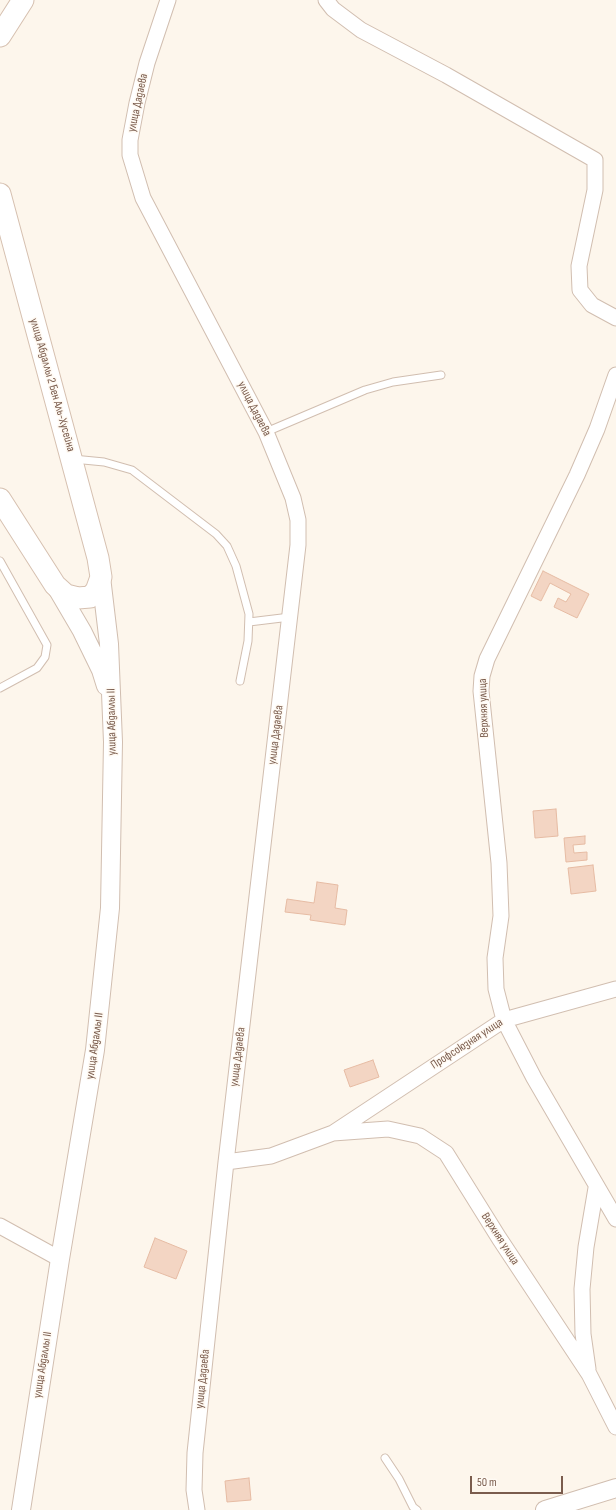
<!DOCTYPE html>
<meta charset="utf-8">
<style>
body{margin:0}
#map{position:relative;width:616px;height:1510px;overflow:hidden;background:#fdf6ec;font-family:"Sofia Sans Condensed",sans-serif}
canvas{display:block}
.scale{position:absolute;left:470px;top:1476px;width:93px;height:18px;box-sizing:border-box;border:2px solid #7a5c4d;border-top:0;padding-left:5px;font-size:12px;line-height:14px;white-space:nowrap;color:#7a5c4d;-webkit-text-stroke:3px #fffaf3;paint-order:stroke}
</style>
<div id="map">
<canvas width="616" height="1510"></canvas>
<div class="scale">50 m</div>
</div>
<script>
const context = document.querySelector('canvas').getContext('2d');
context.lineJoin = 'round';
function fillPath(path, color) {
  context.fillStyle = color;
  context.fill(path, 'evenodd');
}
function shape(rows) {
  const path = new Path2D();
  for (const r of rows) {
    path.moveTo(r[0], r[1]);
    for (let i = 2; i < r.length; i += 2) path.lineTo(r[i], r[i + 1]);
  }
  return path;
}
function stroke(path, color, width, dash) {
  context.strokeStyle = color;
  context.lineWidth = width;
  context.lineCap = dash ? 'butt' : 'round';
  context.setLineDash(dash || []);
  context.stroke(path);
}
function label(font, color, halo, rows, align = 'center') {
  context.font = font + ' "Sofia Sans Condensed",sans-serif';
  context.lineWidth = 3;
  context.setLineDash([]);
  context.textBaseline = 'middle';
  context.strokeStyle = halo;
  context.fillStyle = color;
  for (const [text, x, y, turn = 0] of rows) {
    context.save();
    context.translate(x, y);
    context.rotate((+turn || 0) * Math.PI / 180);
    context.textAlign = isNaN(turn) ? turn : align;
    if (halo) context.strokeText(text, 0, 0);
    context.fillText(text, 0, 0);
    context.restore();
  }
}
const building = shape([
 [543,571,589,594,577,618,554,607,558,598,566,602,571,594,550,583,541,601,531,596,543,571],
 [556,809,558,836,535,838,533,811,556,809],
 [585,836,585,844,573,845,574,853,587,852,587,860,566,862,564,838,585,836],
 [593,865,596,891,571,894,568,868,593,865],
 [317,882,338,885,335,908,347,910,345,925,310,920,311,915,285,912,287,899,314,903,317,882],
 [373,1060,379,1077,350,1087,344,1070,373,1060],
 [155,1238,187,1251,176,1279,144,1267,155,1238],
 [249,1478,251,1500,227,1502,225,1481,249,1478]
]);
fillPath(building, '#f3d5c3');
stroke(building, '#e6bba3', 1);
const service = shape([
 [266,432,365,390,393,382,441,375],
 [73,459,104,462,132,470,216,534,227,546,236,566,249,614,248,641,240,681],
 [0,561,47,645,45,657,37,668,0,688],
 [249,622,290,617],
 [385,1458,399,1479,413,1507,417,1510]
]);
const minor = shape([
 [168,0,147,63,137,103,130,140,130,155,143,198,266,432,293,498,298,520,298,545,226,1162,195,1453,194,1490,197,1510],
 [326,0,333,9,361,30,446,75,595,160,595,190,579,266,580,290,592,305,616,318],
 [616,375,597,429,577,475,487,659,482,676,481,691,499,863,501,916,495,958,496,989,504,1020,534,1078,616,1219],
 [333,1133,388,1129,420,1136,446,1153,499,1238,589,1374,616,1427],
 [226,1162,271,1156,333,1133,504,1020,616,989],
 [0,1226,60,1259],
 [588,1369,583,1334,582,1289,586,1247,596,1188]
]);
const tertiary = shape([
 [55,585,82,631,101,670,106,686],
 [21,1510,60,1259,95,1050,110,908,113,742,109,644,101,577],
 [545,1510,616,1488]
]);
const secondary = shape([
 [0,36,23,0],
 [0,194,98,558,101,577,96,591,90,597,78,598,66,595,55,585,0,499]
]);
stroke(service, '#d1beb0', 9);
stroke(minor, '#d1beb0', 17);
stroke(tertiary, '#d1beb0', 20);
stroke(secondary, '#d6c0b0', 23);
stroke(service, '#fff', 7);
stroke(minor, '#fff', 15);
stroke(tertiary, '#fff', 18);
stroke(secondary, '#fff', 21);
label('12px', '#7a5c4d', '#fffaf3', [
 ["улица Дадаева",138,103,-78],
 ["улица Абдаллы 2 Бен Аль-Хусейна",52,385,74],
 ["улица Дадаева",254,409,63],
 ["Верхняя улица",484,708,-92],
 ["улица Абдаллы II",112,722,-91],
 ["улица Дадаева",276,735,-83],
 ["Профсоюзная улица",467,1044,-33],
 ["улица Абдаллы II",95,1046,-82],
 ["улица Дадаева",238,1057,-83],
 ["Верхняя улица",500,1239,57],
 ["улица Абдаллы II",43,1365,-81],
 ["улица Дадаева",203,1379,-84]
]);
</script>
